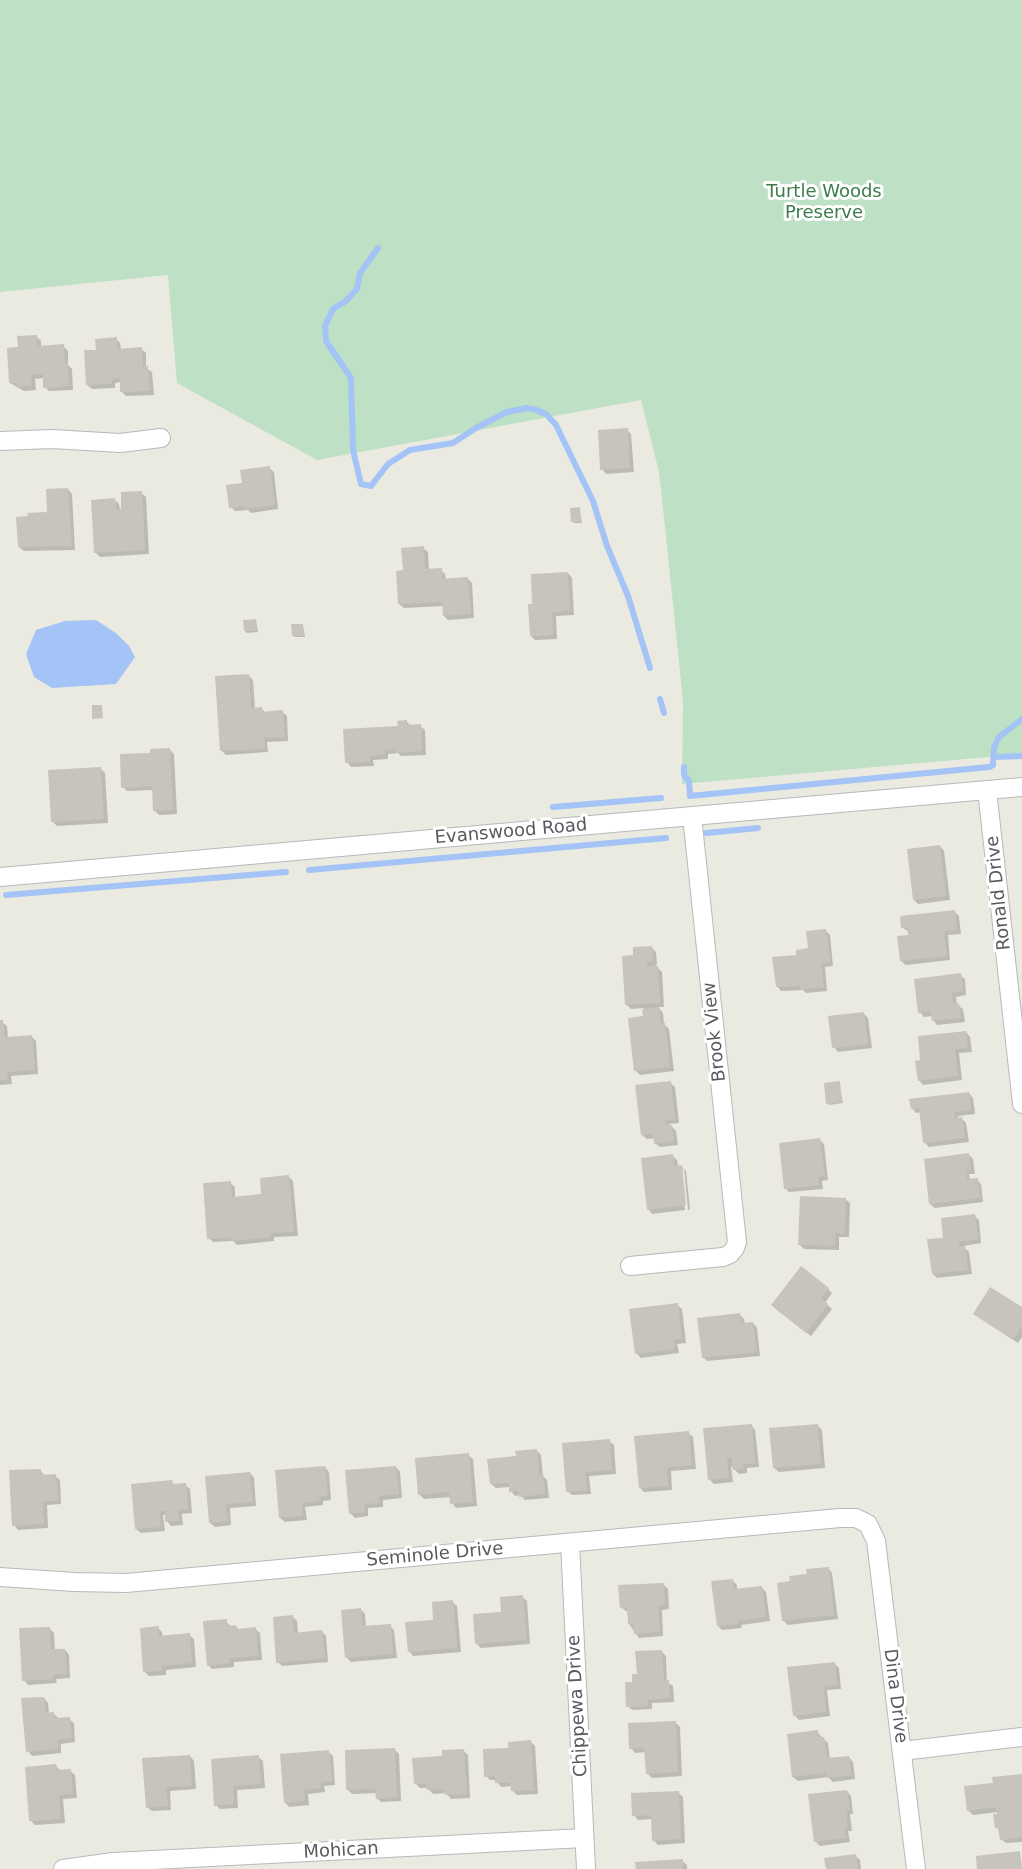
<!DOCTYPE html>
<style>
body{margin:0}
canvas{display:block;background:#eaeae0}
</style>
<canvas width="1022" height="1869"></canvas>
<script>
const context = document.querySelector('canvas').getContext('2d');
context.lineJoin = 'round';
function fillPath(path, color) {
  context.fillStyle = color;
  context.fill(path, 'evenodd');
}
function shape(rows) {
  const path = new Path2D();
  for (const r of rows) {
    path.moveTo(r[0], r[1]);
    for (let i = 2; i < r.length; i += 2) path.lineTo(r[i], r[i + 1]);
  }
  return path;
}
function stroke(path, color, width, dash) {
  context.strokeStyle = color;
  context.lineWidth = width;
  context.lineCap = dash ? 'butt' : 'round';
  context.setLineDash(dash || []);
  context.stroke(path);
}
function label(font, color, halo, rows, align = 'center') {
  context.font = font + ' "DejaVu Sans",sans-serif';
  context.lineWidth = 6;
  context.setLineDash([]);
  context.textBaseline = 'middle';
  context.strokeStyle = halo;
  context.fillStyle = color;
  for (const [text, x, y, turn = 0] of rows) {
    context.save();
    context.translate(x, y);
    context.rotate((+turn || 0) * Math.PI / 180);
    context.textAlign = isNaN(turn) ? turn : align;
    if (halo) context.strokeText(text, 0, 0);
    context.fillText(text, 0, 0);
    context.restore();
  }
}
fillPath(shape([
 [0,0,1022,0,1022,754,682,784,683,701,665,527,659,472,641,400,317,460,177,383,168,275,0,292]
]), '#bee0c4');
fillPath(shape([
 [96,620,116,633,129,646,135,657,116,684,52,688,34,677,26,654,36,630,65,621]
]), '#a4c3f6');
fillPath(shape([
 [36,336,41,341,41,347,63,346,68,351,68,365,72,369,73,390,49,391,45,387,44,378,35,379,36,390,24,391,10,383,19,349],
 [116,339,120,343,121,350,141,349,146,353,146,368,152,372,154,395,126,396,122,392,121,382,115,383,115,388,92,389,87,385,97,351],
 [627,430,631,434,634,472,606,474,602,469],
 [269,468,274,472,278,509,251,513,248,510,235,511,231,507,244,484],
 [68,489,72,494,75,550,24,551,19,547],
 [141,493,146,497,149,554,100,557,95,552,115,500,119,504,120,510,123,510],
 [579,509,582,523,574,523,572,521],
 [423,548,428,552,429,570,441,570,445,574,446,580,468,579,472,583,474,618,448,620,444,616,444,606,404,608,399,604,404,572],
 [568,573,572,578,574,615,556,616,557,639,535,640,531,636,534,606],
 [256,620,258,632,247,633,245,631],
 [303,625,305,637,295,637,293,636],
 [248,675,253,680,255,709,261,708,266,713,282,712,287,716,288,741,267,742,268,752,226,755,222,751],
 [406,721,411,726,420,726,425,730,426,755,401,756,398,753,388,754,388,759,373,760,374,766,351,767,347,762],
 [169,749,174,754,177,814,159,815,155,811,154,790,127,791,123,787,152,754],
 [100,768,105,773,108,823,57,826,52,821],
 [940,846,944,851,950,900,918,904,914,900],
 [954,911,959,916,961,934,948,935,950,960,906,965,901,961,909,936,909,932,903,928],
 [825,930,830,935,833,966,825,967,827,991,806,993,803,990,781,991,777,986],
 [652,948,656,952,657,965,655,965,662,972,664,1007,658,1007,663,1013,664,1024,669,1029,674,1071,640,1075,635,1070,645,1018,644,1008,631,1009,627,1005,634,957],
 [960,975,965,979,966,995,956,997,957,1005,963,1009,965,1022,937,1025,933,1020,932,1016,924,1017,920,1012],
 [864,1014,868,1018,872,1048,838,1052,834,1047],
 [0,1021,7,1026,8,1038,31,1036,36,1041,38,1074,11,1076,12,1084,0,1085],
 [966,1032,970,1037,972,1052,959,1053,962,1080,923,1085,919,1080],
 [670,1083,675,1087,679,1123,669,1124,676,1131,678,1145,660,1147,655,1143,655,1138,647,1139,642,1135],
 [839,1083,843,1103,829,1105,828,1103],
 [969,1093,973,1098,975,1114,958,1116,958,1119,962,1119,966,1123,969,1142,929,1147,924,1142,921,1112,916,1113,912,1108],
 [820,1140,824,1144,828,1180,822,1181,823,1189,789,1192,785,1188],
 [969,1155,973,1159,975,1174,969,1174,970,1180,977,1180,981,1184,983,1202,935,1208,930,1204],
 [672,1156,677,1160,678,1167,682,1167,686,1171,690,1209,688,1210,684,1169,681,1169,685,1210,652,1214,648,1209],
 [289,1177,293,1181,298,1236,274,1237,274,1241,237,1245,233,1241,213,1242,209,1238,230,1183,235,1187,235,1198,263,1196],
 [845,1199,850,1203,849,1237,839,1237,839,1250,804,1249,800,1245],
 [974,1216,979,1220,981,1243,963,1246,969,1252,972,1274,937,1278,933,1274,945,1239],
 [828,1289,832,1293,825,1303,832,1309,811,1336,777,1310],
 [677,1305,682,1309,686,1343,677,1344,679,1353,641,1358,637,1354],
 [1022,1309,1022,1337,1018,1343,975,1314],
 [740,1315,744,1319,745,1324,753,1323,757,1328,760,1356,707,1361,703,1357],
 [751,1425,755,1430,759,1467,747,1468,747,1473,739,1474,731,1466,733,1482,714,1484,709,1479],
 [817,1425,822,1430,825,1468,779,1472,774,1468],
 [688,1433,693,1437,696,1469,671,1471,672,1490,644,1492,640,1488],
 [609,1441,614,1445,616,1474,589,1476,591,1494,572,1495,567,1491],
 [537,1451,541,1455,543,1476,547,1480,549,1498,525,1500,520,1495,515,1496,511,1491,510,1487,496,1488,491,1484,517,1458],
 [468,1455,473,1459,477,1506,456,1508,452,1503,451,1497,424,1499,420,1495],
 [325,1467,329,1472,331,1500,323,1501,323,1505,305,1507,307,1520,285,1522,280,1518],
 [396,1467,400,1472,402,1498,383,1500,383,1507,368,1508,368,1516,355,1518,350,1513],
 [40,1470,45,1476,55,1476,60,1480,61,1504,47,1505,48,1528,18,1530,14,1525],
 [250,1473,254,1478,256,1506,230,1508,231,1525,215,1527,210,1523],
 [172,1482,176,1486,185,1485,190,1489,192,1513,182,1514,183,1525,171,1526,167,1521,166,1515,163,1515,165,1531,141,1533,136,1529],
 [828,1568,832,1573,838,1619,788,1625,783,1620,791,1583],
 [732,1580,737,1585,737,1590,762,1588,766,1592,770,1621,741,1625,742,1628,722,1630,718,1626],
 [663,1584,668,1589,669,1609,662,1610,663,1636,639,1638,629,1624,629,1611,626,1611,621,1607],
 [522,1597,527,1601,530,1644,481,1648,477,1644,503,1613],
 [452,1602,457,1606,461,1652,413,1656,409,1651],
 [360,1609,365,1614,366,1628,390,1626,394,1630,397,1658,351,1662,346,1657],
 [292,1616,297,1621,298,1634,322,1632,326,1636,328,1662,282,1666,278,1662],
 [226,1621,231,1627,236,1626,239,1630,255,1629,260,1633,262,1660,234,1662,234,1667,212,1669,208,1665],
 [49,1628,54,1633,55,1651,65,1650,69,1655,70,1678,56,1679,57,1683,28,1685,24,1680],
 [158,1628,162,1632,163,1637,189,1635,194,1639,196,1667,166,1670,166,1675,149,1676,145,1672],
 [661,1651,666,1656,667,1682,673,1686,674,1702,652,1703,652,1709,632,1710,628,1706,634,1683,638,1675],
 [834,1663,839,1668,841,1689,827,1690,830,1716,799,1720,794,1715],
 [44,1698,48,1703,49,1714,54,1714,58,1718,69,1719,74,1723,75,1742,61,1744,61,1753,32,1756,28,1751],
 [675,1722,680,1727,682,1776,652,1778,647,1773,646,1752,635,1753,631,1748],
 [817,1732,828,1743,830,1760,849,1757,853,1762,855,1779,833,1782,828,1777,798,1781,793,1777],
 [531,1742,535,1746,538,1794,517,1795,513,1791,512,1786,501,1787,496,1780,490,1780,486,1776,510,1749],
 [394,1749,399,1754,401,1801,381,1802,377,1798,377,1793,352,1794,348,1790],
 [463,1750,468,1755,470,1798,451,1799,446,1793,433,1794,428,1788,420,1788,416,1784,444,1757],
 [329,1752,333,1756,335,1785,324,1786,325,1792,308,1794,309,1805,289,1807,285,1802],
 [190,1756,194,1761,196,1789,170,1791,171,1810,152,1811,147,1807],
 [258,1757,263,1761,265,1788,237,1790,238,1808,220,1809,216,1805],
 [56,1766,60,1770,70,1771,75,1775,77,1798,63,1799,65,1823,35,1825,31,1821],
 [1022,1775,1022,1842,1006,1843,1001,1839,1000,1831,996,1827,998,1812,973,1815,968,1810,995,1784],
 [847,1791,851,1796,853,1814,850,1814,852,1831,848,1831,850,1842,820,1846,815,1841],
 [678,1792,683,1797,685,1843,658,1845,653,1840,652,1819,638,1820,634,1815],
 [855,1856,860,1860,861,1869,827,1869],
 [682,1861,687,1865,687,1869,637,1869]
]), '#0003');
stroke(shape([
 [378,248,360,273,357,289,346,301,333,309,325,326,326,341,351,378,353,450,361,484,371,486,388,464,410,450,453,443,476,428,507,412,527,408,534,409,546,414,556,425,593,501,607,546,628,596,650,668],
 [660,699,664,713],
 [994,757,1022,756],
 [684,767,684,775,689,781,690,796,989,767,993,765,994,747,999,737,1022,719],
 [553,807,661,798],
 [706,833,758,828],
 [309,870,666,838],
 [6,895,286,872]
]), '#a4c3f6', 6);
fillPath(shape([
 [37,335,38,346,64,344,65,363,68,363,69,386,43,388,43,374,31,375,32,386,18,387,17,383,9,383,7,348,18,347,17,336],
 [117,337,117,349,142,347,143,366,148,366,150,391,120,392,120,378,111,379,112,384,86,385,84,350,96,350,95,339],
 [628,428,630,468,600,470,598,430],
 [270,466,275,505,245,509,245,506,229,508,226,485,242,483,240,470],
 [68,488,72,546,18,547,16,517,28,516,27,513,47,512,46,489],
 [142,491,145,550,94,553,91,500,115,498,116,509,121,509,121,492],
 [580,507,581,522,571,522,570,508],
 [424,546,425,569,442,568,442,579,468,577,471,614,443,616,442,602,398,604,396,571,403,570,401,548],
 [568,572,570,611,552,612,553,635,530,636,528,604,532,604,531,574],
 [256,619,257,631,244,631,243,620],
 [291,624,303,624,304,636,292,636],
 [249,674,251,708,262,707,262,712,283,710,285,737,264,738,265,749,220,751,215,676],
 [92,705,102,705,103,718,92,719],
 [407,720,407,725,421,724,422,751,395,753,395,749,384,750,385,755,370,756,370,762,345,763,343,729,398,726,397,721],
 [170,748,173,810,153,811,152,786,121,788,120,754,150,753,150,749],
 [101,767,104,819,51,822,48,770],
 [940,845,946,896,913,900,907,849],
 [955,910,957,930,944,931,947,956,900,961,897,936,908,935,907,928,901,928,900,916],
 [826,929,830,962,821,963,824,987,800,990,800,986,776,987,772,957,796,955,796,950,808,948,806,931],
 [652,946,654,961,647,962,647,966,658,966,660,1003,625,1005,622,956,633,955,633,947],
 [961,973,963,991,952,993,953,1004,959,1003,961,1018,932,1021,930,1011,918,1013,914,979],
 [659,1007,661,1023,665,1023,670,1067,634,1071,628,1018,643,1016,642,1009],
 [864,1012,868,1044,832,1048,828,1016],
 [0,1020,3,1020,5,1037,32,1035,35,1070,7,1072,8,1080,0,1080],
 [966,1031,968,1048,955,1049,958,1076,918,1081,915,1061,920,1060,918,1036],
 [671,1081,675,1119,665,1120,666,1125,672,1125,674,1141,654,1144,653,1134,641,1135,635,1085],
 [840,1081,842,1102,826,1104,824,1083],
 [969,1092,971,1110,954,1112,955,1118,962,1117,965,1138,923,1143,919,1108,911,1109,909,1099],
 [820,1138,825,1176,818,1177,819,1185,784,1189,779,1143],
 [969,1153,971,1170,966,1170,967,1179,978,1178,980,1198,929,1204,924,1159],
 [673,1154,674,1166,682,1165,686,1205,647,1210,641,1158],
 [289,1175,294,1232,270,1233,270,1237,231,1241,231,1237,207,1239,203,1183,231,1181,232,1197,261,1194,260,1178],
 [800,1196,846,1198,845,1234,835,1233,835,1246,798,1245],
 [975,1214,978,1239,959,1242,959,1246,965,1246,968,1270,932,1274,927,1239,943,1238,941,1218],
 [801,1266,829,1288,821,1298,828,1304,806,1333,771,1305],
 [990,1287,1022,1307,1022,1326,1013,1340,973,1314],
 [678,1303,682,1339,674,1340,675,1349,635,1354,629,1309],
 [740,1313,741,1323,753,1322,757,1352,702,1358,697,1318],
 [752,1424,755,1463,743,1464,744,1469,733,1470,732,1457,727,1458,729,1478,708,1480,703,1428],
 [818,1424,821,1464,773,1468,769,1428],
 [689,1431,692,1465,667,1467,668,1486,639,1488,634,1436],
 [610,1439,612,1470,585,1472,587,1490,566,1492,562,1443],
 [537,1449,539,1475,543,1474,545,1494,519,1497,518,1491,509,1492,509,1483,490,1484,487,1459,516,1456,515,1451],
 [469,1453,473,1502,450,1504,449,1492,418,1495,415,1458],
 [325,1466,328,1496,319,1497,320,1501,302,1503,303,1516,279,1518,275,1470],
 [396,1466,399,1494,379,1496,380,1503,364,1504,365,1512,349,1514,345,1470],
 [41,1469,41,1475,56,1474,58,1501,43,1501,44,1524,12,1526,9,1470],
 [250,1472,253,1502,226,1504,228,1521,209,1523,205,1476],
 [172,1480,173,1484,186,1483,188,1509,178,1510,179,1521,165,1522,165,1511,159,1511,161,1527,135,1529,131,1484],
 [829,1567,834,1615,782,1621,777,1583,790,1581,789,1576,807,1574,806,1569],
 [733,1579,734,1589,762,1586,766,1617,738,1621,738,1624,717,1626,711,1581],
 [664,1583,665,1605,658,1606,660,1632,634,1634,633,1624,628,1624,627,1607,620,1608,618,1585],
 [523,1595,527,1640,475,1644,473,1614,501,1612,500,1597],
 [453,1600,457,1648,408,1652,405,1622,433,1620,432,1602],
 [361,1608,362,1626,391,1624,393,1654,345,1658,341,1610],
 [293,1615,294,1633,322,1630,325,1658,276,1663,273,1617],
 [227,1619,227,1626,236,1625,237,1629,256,1627,258,1656,230,1658,230,1663,207,1666,203,1621],
 [159,1626,159,1636,190,1633,192,1663,162,1666,162,1671,143,1672,140,1628],
 [50,1627,51,1649,65,1649,67,1674,53,1675,53,1679,22,1681,19,1628],
 [662,1650,664,1681,669,1680,670,1698,648,1700,648,1706,626,1707,625,1682,632,1682,632,1674,637,1674,635,1651],
 [835,1662,837,1685,823,1686,826,1712,793,1716,787,1667],
 [44,1697,46,1713,54,1712,55,1718,70,1717,72,1738,57,1740,58,1749,26,1752,21,1698],
 [676,1721,678,1772,646,1774,644,1748,629,1749,628,1723],
 [818,1730,819,1737,824,1737,827,1758,849,1756,852,1775,827,1778,826,1773,792,1777,787,1734],
 [531,1740,534,1790,511,1791,510,1782,495,1783,495,1776,484,1777,483,1749,508,1748,508,1742],
 [395,1748,397,1797,376,1799,375,1789,346,1790,345,1750],
 [464,1749,467,1794,445,1795,444,1789,427,1790,426,1784,414,1784,412,1758,442,1756,442,1750],
 [329,1750,332,1781,321,1782,321,1788,304,1790,305,1801,284,1803,280,1754],
 [190,1755,192,1786,166,1787,168,1806,146,1808,142,1758],
 [259,1755,261,1784,233,1786,234,1804,214,1806,211,1759],
 [56,1764,57,1770,71,1769,73,1794,59,1795,61,1819,29,1821,25,1767],
 [1022,1774,1022,1837,1000,1840,998,1828,995,1828,993,1814,997,1814,996,1807,967,1811,964,1786,993,1783,992,1777],
 [847,1790,850,1810,846,1810,848,1827,845,1827,846,1838,814,1842,808,1794],
 [679,1791,681,1839,652,1841,651,1815,632,1816,631,1793],
 [1020,1851,1022,1869,977,1869,976,1856],
 [856,1854,858,1869,826,1869,824,1858],
 [683,1859,683,1869,636,1869,635,1862]
]), '#c6c4bc');
const street = shape([
 [0,441,52,439,120,443,161,438],
 [987,790,1022,1104],
 [0,877,1022,787],
 [630,1266,723,1257,730,1254,735,1248,737,1242,692,816],
 [570,1543,586,1869],
 [0,1577,74,1582,126,1583,840,1518,856,1518,868,1524,876,1541,916,1869],
 [902,1751,1022,1737],
 [63,1869,113,1862,584,1838]
]);
stroke(street, '#b7b8bd', 20);
stroke(street, '#fff', 18);
label('18px', '#3b7c4a', '#fff', [
 ["Turtle Woods",824,192],
 ["Preserve",824,213]
]);
label('18px', '#585a5f', '#fff', [
 ["Evanswood Road",511,832,-5],
 ["Ronald Drive",999,893,-96],
 ["Brook View",715,1032,-96],
 ["Seminole Drive",435,1555,-5],
 ["Dina Drive",895,1696,83],
 ["Chippewa Drive",578,1706,-93],
 ["Mohican",341,1851,-3]
]);
</script>
